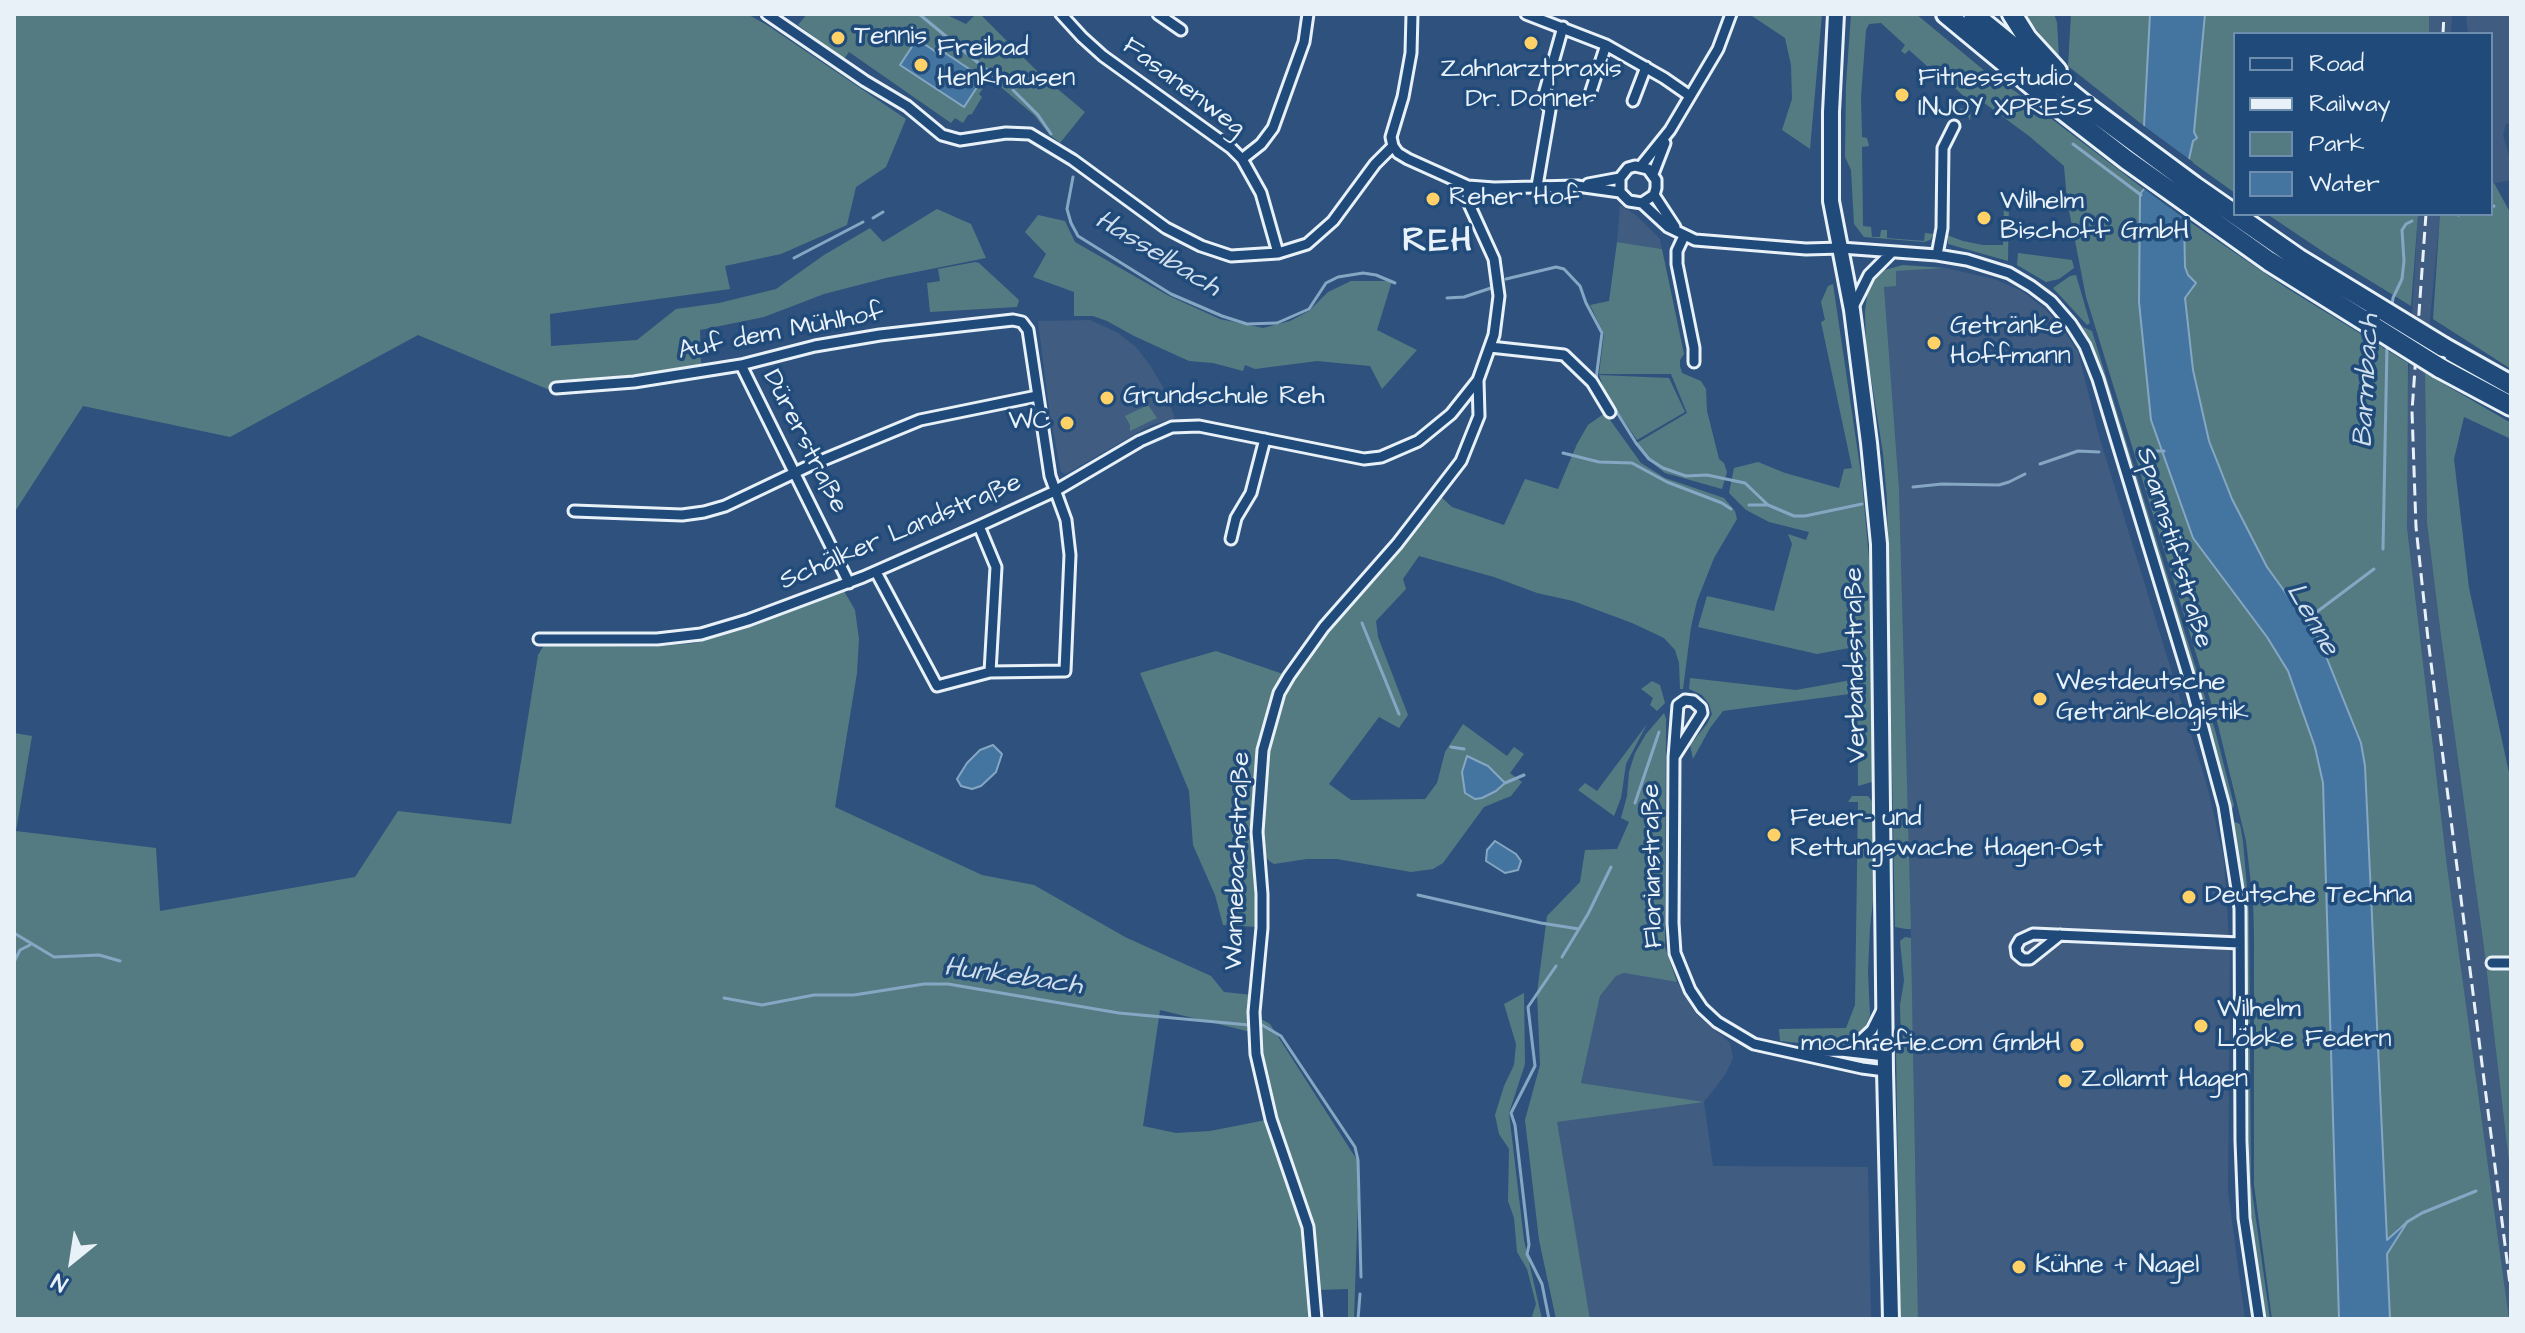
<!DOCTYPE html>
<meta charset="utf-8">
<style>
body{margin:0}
#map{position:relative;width:2525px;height:1333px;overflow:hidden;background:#2e527d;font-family:"Architects Daughter",sans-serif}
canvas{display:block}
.frame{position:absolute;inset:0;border:16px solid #e8f1f8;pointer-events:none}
.legend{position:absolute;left:2233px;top:32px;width:260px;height:184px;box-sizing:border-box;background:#1f4a7a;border:2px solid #6f8dac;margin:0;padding:10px 14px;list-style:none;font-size:24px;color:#e8f1f8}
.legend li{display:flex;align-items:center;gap:16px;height:40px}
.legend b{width:40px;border:2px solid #6f8dac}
.north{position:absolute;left:32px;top:1221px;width:80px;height:80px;-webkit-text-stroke:6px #1f4a7a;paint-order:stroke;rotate:210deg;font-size:22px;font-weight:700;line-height:32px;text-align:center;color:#e8f1f8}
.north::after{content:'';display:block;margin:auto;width:28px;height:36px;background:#e8f1f8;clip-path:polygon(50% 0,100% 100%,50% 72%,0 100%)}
</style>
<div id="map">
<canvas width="2525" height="1333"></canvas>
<div class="frame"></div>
<ul class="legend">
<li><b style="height:10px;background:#1f4a7a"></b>Road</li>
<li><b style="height:10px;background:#e8f1f8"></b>Railway</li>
<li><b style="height:22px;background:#557b82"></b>Park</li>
<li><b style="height:22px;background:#4475a0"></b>Water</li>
</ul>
<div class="north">N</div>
</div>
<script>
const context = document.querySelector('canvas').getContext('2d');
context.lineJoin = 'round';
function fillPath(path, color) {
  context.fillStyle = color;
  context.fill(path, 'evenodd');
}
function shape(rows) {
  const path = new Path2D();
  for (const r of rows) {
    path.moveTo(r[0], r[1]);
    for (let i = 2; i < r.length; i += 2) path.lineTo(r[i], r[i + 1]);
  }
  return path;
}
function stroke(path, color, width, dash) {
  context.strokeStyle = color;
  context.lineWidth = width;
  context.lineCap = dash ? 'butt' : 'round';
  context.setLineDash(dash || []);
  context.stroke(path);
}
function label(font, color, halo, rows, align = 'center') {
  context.font = font + ' "Architects Daughter",sans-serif';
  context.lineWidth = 7;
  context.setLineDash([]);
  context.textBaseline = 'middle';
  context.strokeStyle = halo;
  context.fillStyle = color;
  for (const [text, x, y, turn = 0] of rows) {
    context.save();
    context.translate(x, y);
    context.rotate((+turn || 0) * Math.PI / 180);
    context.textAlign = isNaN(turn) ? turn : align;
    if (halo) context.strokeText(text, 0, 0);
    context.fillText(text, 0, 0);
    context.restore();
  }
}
fillPath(shape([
 [2429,14,2452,14,2451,34,2429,34],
 [2466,14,2511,14,2511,123,2506,124,2503,135,2511,162,2511,180,2491,184,2491,34,2468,34],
 [1620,205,1636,215,1660,239,1662,249,1617,242],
 [2418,214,2440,214,2425,373,2427,523,2441,636,2484,948,2511,1180,2511,1319,2509,1319,2447,866,2407,526,2406,416],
 [1946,268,1994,279,2022,291,2045,309,2062,328,2078,352,2099,436,2208,789,2224,859,2230,955,2228,1191,2245,1319,1918,1319,1911,938,1899,488,1884,286,1896,286,1895,271],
 [1090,320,1118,333,1136,347,1150,365,1163,387,1175,418,1149,426,1066,474,1061,472,1049,409,1038,321],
 [1624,973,1677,982,1696,1014,1730,1043,1733,1058,1725,1075,1704,1102,1713,1166,1868,1167,1871,1319,1590,1319,1556,1122,1701,1102,1581,1083,1600,996,1616,976]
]), '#405c81');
fillPath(shape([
 [14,14,747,14,767,25,906,119,886,167,856,187,847,225,781,254,725,266,730,289,550,314,551,346,637,340,676,309,719,303,776,289,824,255,870,228,883,242,937,209,971,224,986,258,886,278,824,294,764,317,700,330,701,365,612,378,552,381,552,391,418,335,230,437,83,406,14,513],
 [807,14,945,14,966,24,976,14,980,14,1041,75,1085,112,1060,143,1050,135,1034,115,990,78,979,94,982,97,972,114,968,115,963,123,955,118,951,123,849,52,844,59,798,25],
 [1749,14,1822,14,1810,149,1782,130,1792,99,1791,65,1785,38],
 [1851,14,1916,14,1986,72,2016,92,2144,189,2140,195,2139,302,2151,420,2193,538,2267,637,2288,671,2315,747,2323,783,2339,1319,2272,1319,2254,1185,2254,934,2253,901,2246,841,2218,725,2086,297,2067,200,2064,166,2029,136,1976,97,1972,97,1970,121,1967,113,1956,113,1956,109,1967,108,1967,99,1948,82,1943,87,1940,86,1944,81,1909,50,1905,54,1901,51,1905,45,1881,23,1869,24,1866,30,1861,97,1862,137,1867,138,1869,146,1862,147,1863,226,1871,227,1872,237,1880,237,1881,230,1887,230,1887,238,1924,241,1925,233,1934,234,1930,240,1924,242,1864,237,1854,224,1851,170,1845,157,1846,84],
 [2024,14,2054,14,2057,22,2059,58],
 [2071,14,2150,14,2144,126,2068,66],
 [2205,14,2429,14,2429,34,2235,34,2235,193,2189,160,2193,141,2197,138,2194,132],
 [2494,183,2511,214,2511,369,2433,319,2440,214,2491,214,2491,184],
 [2004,202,2009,202,2008,261,1948,244,1947,235,1963,241,1983,245,2003,245],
 [2267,214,2418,214,2411,306,2328,255],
 [1038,215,1065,221,1075,242,1169,296,1220,319,1263,328,1290,321,1309,311,1328,292,1351,281,1392,281,1377,330,1417,350,1382,389,1370,366,1317,361,1255,369,1245,365,1243,371,1213,363,1189,361,1134,336,1107,321,1093,316,1074,316,1074,292,1033,277,1046,254,1025,232],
 [2184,218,2285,287,2408,363,2407,527,2447,866,2509,1319,2390,1319,2387,1254,2405,1224,2399,1227,2387,1241,2365,766,2361,743,2319,639,2267,567,2232,499,2209,441,2193,370,2185,298,2189,290,2185,267],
 [1617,242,1662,249,1684,354,1680,360,1680,366,1682,373,1701,381,1706,389,1707,411,1719,459,1724,463,1727,472,1722,489,1665,473,1647,459,1635,444,1687,413,1671,374,1599,374,1604,334,1590,305,1609,301],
 [2018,253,2072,260,2074,268,2059,279,2046,282,2017,265],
 [975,262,979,263,1019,300,1017,307,930,312,927,283,940,281,938,269],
 [1903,265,1946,268,1896,271,1896,286,1884,287,1899,488,1911,929,1906,929,1895,927,1887,500,1883,453,1866,346,1865,311,1868,288,1872,280,1881,271],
 [2019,270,2050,290,2083,327,2092,331,2215,730,2234,805,2231,812,2213,743,2098,364,2086,337,2069,313,2045,289,2018,272],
 [2076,275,2090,323,2087,325,2053,288,2070,276],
 [1833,284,1862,481,1871,581,1875,774,1872,782,1858,786,1857,693,1723,711,1710,728,1693,759,1690,745,1707,724,1712,714,1709,704,1702,695,1689,689,1690,678,1796,690,1846,681,1858,676,1858,653,1849,648,1817,654,1698,627,1707,596,1774,611,1792,544,1788,534,1806,540,1809,532,1769,522,1746,510,1729,493,1734,468,1758,462,1785,473,1839,488,1844,469,1852,468,1821,322,1825,320,1821,302,1828,286],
 [2425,373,2511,423,2511,439,2464,417,2454,459,2469,588,2511,782,2511,1180,2484,948,2441,636,2427,523],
 [1599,375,1669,378,1685,412,1637,440,1606,394],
 [1148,405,1157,418,1130,431,1130,425,1125,416],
 [1605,413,1641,463,1665,478,1724,498,1735,511,1737,519,1714,558,1697,601,1691,627,1683,689,1680,689,1679,663,1675,650,1664,638,1632,623,1573,601,1537,593,1494,577,1419,556,1403,579,1406,589,1376,621,1378,637,1408,715,1399,728,1379,717,1329,784,1351,800,1425,799,1437,783,1445,752,1463,724,1507,756,1514,747,1524,754,1510,773,1522,782,1511,796,1484,807,1443,863,1433,869,1411,872,1337,859,1307,859,1274,864,1269,861,1261,850,1261,832,1271,730,1292,677,1326,628,1438,494,1452,507,1504,525,1525,479,1558,489,1577,444,1588,425],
 [844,591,855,610,859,639,857,673,835,807,982,875,1034,885,1125,937,1211,976,1224,992,1253,995,1251,1032,1160,1010,1143,1126,1176,1133,1210,1131,1271,1119,1308,1227,1315,1269,1312,1226,1274,1117,1260,1054,1257,1017,1270,1024,1357,1160,1358,1201,1354,1319,1348,1319,1348,1289,1318,1290,1319,1319,14,1319,14,733,32,736,16,831,156,848,160,911,355,877,398,811,511,824,538,655,544,645,653,647,695,643,745,629],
 [1216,651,1283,674,1262,730,1250,833,1257,927,1223,925,1215,895,1193,845,1189,791,1140,673],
 [1652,681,1660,685,1665,703,1657,711,1650,705,1653,698,1641,689],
 [1664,713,1666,719,1665,947,1677,982,1624,973,1616,976,1600,996,1581,1083,1704,1102,1557,1122,1590,1319,1556,1319,1539,1240,1525,1120,1540,1065,1537,993,1547,916,1580,882,1585,850,1617,849,1629,822,1621,818,1627,796,1629,772,1635,753,1646,734],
 [1647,724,1626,764,1621,798,1614,816,1578,790,1585,783,1597,791],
 [1852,796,1868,796,1875,805,1876,874,1870,928,1868,971,1870,1016,1863,1031,1861,1030,1842,1044,1820,1045,1780,1041,1779,1029,1846,1028,1855,1005,1858,802,1848,802],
 [2232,821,2240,824,2243,841,2249,912,2251,1184,2270,1319,2264,1319,2250,1205,2246,959,2242,886],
 [1905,937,1911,938,1918,1319,1901,1319,1900,1296,1896,1048,1901,1041,1900,1005,1904,981,1900,941],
 [1524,993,1525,1064,1509,1113,1524,1240,1542,1319,1535,1319,1532,1316,1536,1304,1527,1269,1517,1252,1514,1218,1508,1201,1509,1149,1499,1134,1495,1115,1504,1086,1514,1065,1516,1044,1504,1004]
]), '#557b82');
const water = shape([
 [2150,14,2205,14,2194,132,2197,138,2193,141,2189,159,2184,218,2185,267,2188,275,2196,283,2185,298,2193,370,2209,441,2232,499,2267,567,2319,639,2361,743,2365,766,2387,1240,2408,1221,2387,1254,2390,1319,2339,1319,2323,783,2315,747,2288,671,2267,637,2193,538,2151,420,2139,302,2140,194,2144,189,2144,126,2150,14],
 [917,39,936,52,939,49,983,78,964,107,900,65,917,39],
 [993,745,1002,754,996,772,981,786,972,789,961,786,957,779,967,763,980,750,993,745],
 [1467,756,1488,766,1505,783,1496,791,1482,798,1475,799,1465,793,1462,772,1467,756],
 [1495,841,1516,854,1521,861,1518,870,1505,873,1486,861,1487,850,1495,841]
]);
fillPath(water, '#4475a0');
stroke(water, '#86a7c3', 2);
fillPath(shape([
 [2140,123,2193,162,2188,221,2140,186]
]), '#2e527d');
stroke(shape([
 [919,14,993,75],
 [1013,90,1038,115,1051,134],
 [2073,144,2141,195],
 [1073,177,1067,209,1071,223,1078,236,1171,294,1222,316,1247,324,1277,323,1309,309,1326,283,1338,277,1363,273,1376,275,1395,283],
 [2491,207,2494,206],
 [2458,215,2462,214],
 [873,218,883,212],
 [794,258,863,222],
 [1506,279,1556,267,1564,269,1580,286,1586,303,1602,333,1596,379,1636,443,1649,459,1663,468,1686,476,1707,475,1745,483,1768,505,1794,516,1805,516,1862,504],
 [1447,298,1464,297,1491,288],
 [2392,305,2393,298,2402,279,2404,261,2402,230,2406,224,2412,221],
 [2144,451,2164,451],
 [1563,453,1599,462,1632,463,1667,482,1722,503,1731,509],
 [2040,464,2078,451,2099,452],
 [1913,487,1942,484,1999,485,2009,482,2025,474],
 [1749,505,1768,505],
 [2383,549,2387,345],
 [2306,620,2374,569],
 [1362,623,1399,714],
 [1451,747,1464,749],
 [1505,783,1524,775],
 [1635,803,1659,732],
 [1418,895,1541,923,1579,929],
 [14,933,54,957,99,955,120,961],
 [1562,957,1588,914,1611,867],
 [14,962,20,950,30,945],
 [724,998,762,1005,814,995,854,995,924,984,948,984,1119,1013,1249,1025],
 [1262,1025,1281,1036,1355,1147,1358,1160,1361,1277],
 [2407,1222,2422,1213,2476,1191],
 [1358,1319,1360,1294],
 [1549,1319,1542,1284,1527,1254,1529,1245,1515,1125,1511,1113,1535,1066,1528,1007,1556,966]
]), '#86a7c3', 3);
const street = shape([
 [767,14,865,81,907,106,942,135,960,140,1006,133,1030,134,1073,160,1166,228,1201,246,1231,256,1278,253,1307,244,1333,221,1375,164,1393,146],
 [1061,14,1082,37,1103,56,1231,148,1242,159,1261,193,1278,253],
 [1158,14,1181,30],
 [1526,14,1606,45,1664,78,1690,96],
 [1590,94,1606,45],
 [1633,101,1646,67],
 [1393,146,1398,153,1408,159,1468,186,1494,188,1577,186,1620,192,1629,201,1642,203,1668,227,1695,240,1806,249,1841,248,1937,255,1967,260,2009,273,2031,286,2051,301,2071,324,2085,346,2098,379,2192,688,2224,806,2240,908,2241,1141,2244,1218,2259,1319],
 [1393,146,1391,137,1403,97,1411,53,1412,14],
 [1242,159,1261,144,1273,128,1304,42,1308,14],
 [1641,166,1670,130,1718,49,1731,14],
 [1653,174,1665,143],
 [1588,184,1620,178],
 [1537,186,1550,110,1543,98,1563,27],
 [1620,192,1620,178,1628,168,1635,166,1648,169,1656,180,1656,188,1654,195,1642,203],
 [1654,195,1675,227],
 [1684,236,1677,251,1677,264,1694,348,1694,362],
 [1937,255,1942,228,1943,148,1954,126],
 [1853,307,1869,275,1892,252],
 [1490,347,1564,355,1592,382,1610,412],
 [741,365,849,583],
 [556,388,634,382,741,365,815,346,880,335,1013,320,1022,322,1028,330,1050,476,1066,520,1070,555,1065,671,990,672,937,686,876,572],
 [574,511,682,515,704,512,725,506,811,465,920,420,1037,396],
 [979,526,996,567,990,672],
 [1231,539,1236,518,1251,493,1265,439],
 [539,639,657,639,701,634,748,620,863,577,979,526,1055,491,1140,441,1172,427,1199,426,1364,459,1381,457,1418,441,1451,414,1478,380],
 [1674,757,1702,713,1701,708,1693,701,1685,700,1678,705,1674,757,1673,923,1675,953,1690,990,1702,1008,1717,1022,1754,1044,1862,1068,1885,1071],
 [2060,935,2030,959,2023,959,2017,954,2016,947,2020,940,2033,934,2240,943],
 [2492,963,2511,963],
 [1844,1050,1858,1043,1872,1030,1882,1010],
 [1805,1052,1841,1051,1885,1056],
 [1316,1319,1308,1227,1271,1119,1256,1054,1254,1012,1262,928,1262,894,1257,832,1263,750,1279,693,1289,676,1324,627,1397,544,1461,461,1479,416,1478,380,1494,335,1499,296,1494,259,1468,202,1468,186]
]);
const secondary = shape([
 [1836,14,1831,112,1831,201,1852,310,1869,443,1879,544,1885,1071,1891,1319]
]);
const highway = shape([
 [1946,14,2056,105],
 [1973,14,2086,106],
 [2012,14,2027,38,2057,71],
 [2443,347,2511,385],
 [2440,368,2511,406]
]);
stroke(street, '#e8f1f8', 15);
stroke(secondary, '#e8f1f8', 20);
stroke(highway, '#e8f1f8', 24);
stroke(street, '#1f4a7a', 9);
stroke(secondary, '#1f4a7a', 14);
stroke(highway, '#1f4a7a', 18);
stroke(shape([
 [2443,34,2444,14],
 [2426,214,2412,411,2416,527,2428,639,2511,1292]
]), '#e8f1f8', 3, [12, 6]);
const highwayBridge = shape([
 [2056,105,2127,160,2269,261,2440,368],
 [2086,106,2194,186,2299,259,2443,347]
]);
stroke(highwayBridge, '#e8f1f8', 24, []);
stroke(highwayBridge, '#1f4a7a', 18);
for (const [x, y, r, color] of [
 [838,38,8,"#ffd166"],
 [1531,43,8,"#ffd166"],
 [921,65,8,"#ffd166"],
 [1902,95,8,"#ffd166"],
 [1433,199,8,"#ffd166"],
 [1984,218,8,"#ffd166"],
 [1934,343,8,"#ffd166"],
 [1107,398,8,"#ffd166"],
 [1067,423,8,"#ffd166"],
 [2040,699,8,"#ffd166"],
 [1774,835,8,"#ffd166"],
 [2189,897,8,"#ffd166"],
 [2201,1026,8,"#ffd166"],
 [2077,1045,8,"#ffd166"],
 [2065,1081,8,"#ffd166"],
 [2019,1267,8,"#ffd166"]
]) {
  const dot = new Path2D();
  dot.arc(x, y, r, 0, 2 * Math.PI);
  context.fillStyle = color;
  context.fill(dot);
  stroke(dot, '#1f4a7a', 3);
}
label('26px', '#e8f1f8', '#1f4a7a', [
 ["Tennis",854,38],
 ["Freibad",937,50],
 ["Henkhausen",937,80],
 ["Zahnarztpraxis",1531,71,"center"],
 ["Dr. Donner",1531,101,"center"],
 ["Fitnessstudio",1918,80],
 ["INJOY XPRESS",1918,110],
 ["Reher Hof",1449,199],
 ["Wilhelm",2000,203],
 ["Bischoff GmbH",2000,233],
 ["Getränke",1950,328],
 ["Hoffmann",1950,358],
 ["Grundschule Reh",1123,398],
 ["WC",1051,423,"right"],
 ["Westdeutsche",2056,684],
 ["Getränkelogistik",2056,714],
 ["Feuer- und",1790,820],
 ["Rettungswache Hagen-Ost",1790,850],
 ["Deutsche Techna",2205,897],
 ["Wilhelm",2217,1011],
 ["Löbke Federn",2217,1041],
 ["mochrefie.com GmbH",2061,1045,"right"],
 ["Zollamt Hagen",2081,1081],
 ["Kühne + Nagel",2035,1267]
], 'left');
label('26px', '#e8f1f8', '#1f4a7a', [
 ["Fasanenweg",1183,88,37],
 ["Auf dem Mühlhof",781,333,-11],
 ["Dürerstraße",804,442,63],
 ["Schälker Landstraße",901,533,-23],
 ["Spannstiftstraße",2173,548,73],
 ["Verbandsstraße",1857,665,-91],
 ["Wannebachstraße",1239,861,-88],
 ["Florianstraße",1654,866,-91]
]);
label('italic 28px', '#cfdeeb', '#1f4a7a', [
 ["Hasselbach",1157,255,31],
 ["Barmbach",2368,381,-87],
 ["Lenne",2311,620,60],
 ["Hunkebach",1013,978,8]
]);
context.letterSpacing = '2px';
label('bold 34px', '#e8f1f8', '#1f4a7a', [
 ["REH",1438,243]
]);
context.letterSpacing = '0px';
</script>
